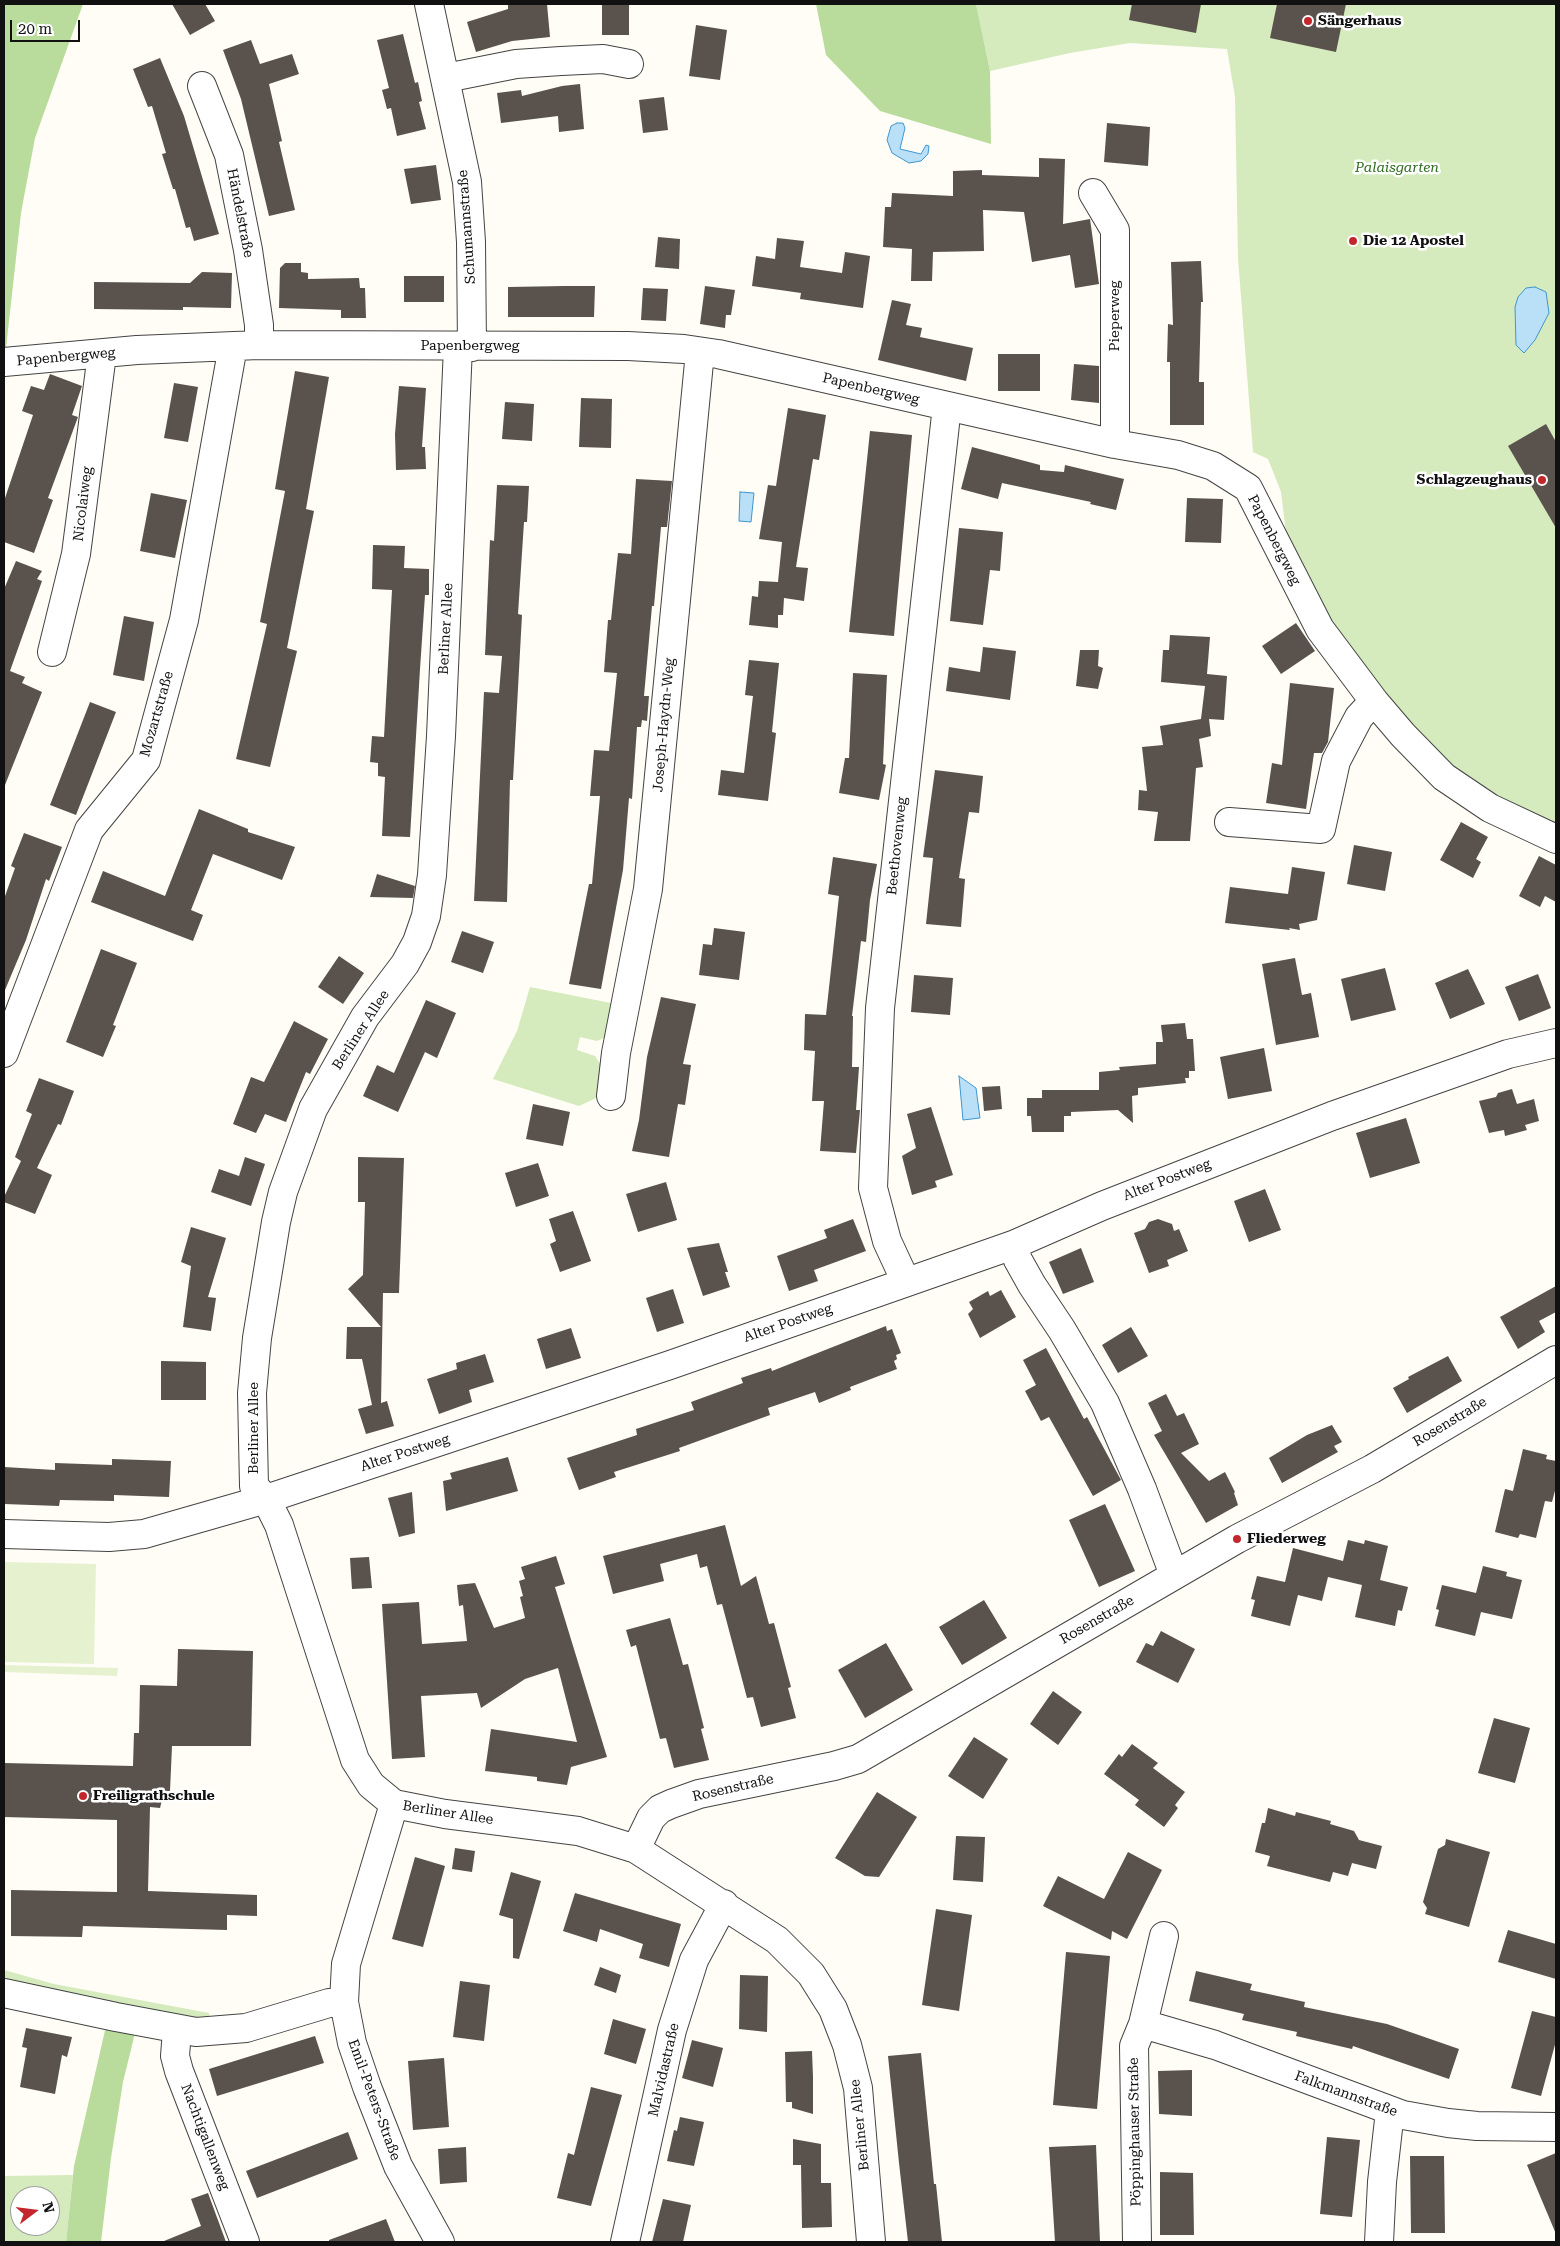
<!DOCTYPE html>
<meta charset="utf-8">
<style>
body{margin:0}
#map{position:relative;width:1560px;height:2246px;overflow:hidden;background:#fffdf5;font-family:"Roboto Serif",serif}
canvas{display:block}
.frame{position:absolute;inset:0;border:5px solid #111;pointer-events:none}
.north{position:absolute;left:10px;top:2186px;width:50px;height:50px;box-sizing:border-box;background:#fff;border:1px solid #a0a0a0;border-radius:50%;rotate:75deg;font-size:14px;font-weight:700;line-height:20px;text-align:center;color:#111}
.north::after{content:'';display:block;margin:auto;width:18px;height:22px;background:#c4262e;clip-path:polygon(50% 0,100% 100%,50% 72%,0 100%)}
.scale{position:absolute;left:10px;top:20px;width:70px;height:22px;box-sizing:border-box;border:2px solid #111;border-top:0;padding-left:6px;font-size:15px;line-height:18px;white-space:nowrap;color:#111;-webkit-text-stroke:4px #fff;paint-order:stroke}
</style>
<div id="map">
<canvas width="1560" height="2246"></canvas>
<div class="frame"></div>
<div class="north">N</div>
<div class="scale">20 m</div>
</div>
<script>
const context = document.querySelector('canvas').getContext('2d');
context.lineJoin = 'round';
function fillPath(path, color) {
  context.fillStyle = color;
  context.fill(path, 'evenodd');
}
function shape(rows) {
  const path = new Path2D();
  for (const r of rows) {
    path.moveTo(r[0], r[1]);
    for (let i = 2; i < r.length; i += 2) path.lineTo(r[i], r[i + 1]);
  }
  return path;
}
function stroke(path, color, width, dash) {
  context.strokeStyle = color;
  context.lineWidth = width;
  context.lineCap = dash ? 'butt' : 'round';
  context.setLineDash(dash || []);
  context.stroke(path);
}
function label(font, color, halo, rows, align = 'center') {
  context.font = font + ' "Roboto Serif",serif';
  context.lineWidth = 5;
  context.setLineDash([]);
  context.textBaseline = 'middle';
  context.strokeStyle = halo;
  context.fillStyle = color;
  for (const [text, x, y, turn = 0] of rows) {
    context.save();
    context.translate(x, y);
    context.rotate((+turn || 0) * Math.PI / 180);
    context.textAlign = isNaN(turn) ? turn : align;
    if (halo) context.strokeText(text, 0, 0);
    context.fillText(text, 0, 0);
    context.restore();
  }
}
fillPath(shape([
 [976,4,1556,4,1556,826,1495,794,1452,769,1414,732,1385,692,1334,628,1287,541,1281,492,1268,459,1253,452,1238,258,1235,97,1227,49,1130,43,1070,53,990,71],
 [530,987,621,1005,615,1033,597,1041,580,1037,577,1050,595,1056,608,1076,605,1094,579,1106,493,1079,517,1031],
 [4,1970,54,1984,209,2013,210,2022,4,1984],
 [73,2175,66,2242,4,2242,4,2176],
 [20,2196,50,2196,50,2226,20,2226]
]), '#d5ebbd');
fillPath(shape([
 [4,4,83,4,35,138,21,213,6,348,4,349],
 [816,4,976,4,990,71,991,144,880,111,826,55],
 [106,2026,135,2033,123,2082,111,2158,101,2242,66,2242,74,2166]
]), '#b9dc9c');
fillPath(shape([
 [4,1562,96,1564,94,1664,4,1662],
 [4,1665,118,1668,117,1676,4,1672]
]), '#e6f2cf');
const water = shape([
 [897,123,903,123,905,128,900,149,921,154,926,145,929,146,928,154,921,161,909,163,892,153,887,140,891,126,897,123],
 [1535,287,1546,292,1549,313,1535,340,1524,353,1516,345,1515,307,1518,297,1526,288,1535,287],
 [740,492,754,493,751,522,739,521,740,492],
 [959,1076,976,1088,980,1118,963,1120,959,1076]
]);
fillPath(water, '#b9e0f7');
stroke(water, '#3f96cf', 1);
fillPath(shape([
 [172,4,205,4,215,21,190,35],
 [508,4,547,4,550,37,512,41,476,52,467,22,508,9],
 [602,4,629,4,629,35,602,35],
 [1132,4,1201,4,1196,33,1129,20],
 [1277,4,1346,4,1336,52,1270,38],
 [696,25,727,30,720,80,689,76],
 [403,34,415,83,418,82,422,101,419,102,426,129,397,136,391,108,387,109,382,90,389,88,377,40],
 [251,40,260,64,292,54,299,74,269,84,282,141,279,142,295,210,269,216,241,99,223,50],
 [160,58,184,116,219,234,194,241,190,227,186,228,175,189,173,189,162,154,166,153,152,106,148,107,133,69],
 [580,84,584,129,559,132,558,116,501,123,497,93,521,90,522,96,562,86],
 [664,97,668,130,643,133,639,100],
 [1107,123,1150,127,1148,166,1104,162],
 [1039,158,1065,159,1063,224,1090,219,1099,284,1075,288,1070,255,1032,262,1024,212,983,210,984,251,933,252,932,281,911,281,912,249,883,247,885,207,891,207,892,193,953,196,953,171,982,170,982,175,1039,177],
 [436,165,441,200,411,204,404,169],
 [658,237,680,239,679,269,655,267],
 [777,238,804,241,800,267,842,273,845,252,870,256,863,308,800,299,801,293,752,286,756,256,775,259],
 [1201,261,1203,302,1201,302,1199,382,1204,382,1204,425,1170,425,1170,362,1167,362,1168,324,1173,325,1171,262],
 [285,263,301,263,301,272,308,273,308,279,359,278,360,288,365,288,366,318,341,318,341,310,279,308,280,268],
 [202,272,232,273,231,308,183,307,183,310,94,309,94,282,190,283],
 [404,276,444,276,444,302,404,302],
 [565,286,595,286,594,317,508,317,508,287],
 [705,286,735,290,731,315,726,315,725,328,700,324],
 [643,288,668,289,666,321,641,320],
 [892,300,911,304,906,325,922,328,920,337,973,348,966,381,878,360],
 [998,354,1040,354,1040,391,998,391],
 [1074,364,1099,366,1099,403,1071,400],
 [295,371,329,377,306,509,314,511,287,648,297,651,270,767,236,759,267,624,260,622,285,491,275,489],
 [50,374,82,386,72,415,78,417,48,498,53,500,34,553,4,542,4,501,33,415,22,411,31,386,44,390],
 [174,383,198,387,188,442,164,438],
 [399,386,426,388,422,447,425,447,426,469,396,470,395,434],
 [581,398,612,399,611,448,579,447],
 [505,402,534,404,532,441,502,439],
 [788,408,826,415,819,460,813,459,796,567,808,568,804,601,784,598,783,615,778,615,778,628,749,625,752,596,758,597,759,581,778,582,782,542,759,539,768,485,776,486],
 [1546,424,1556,442,1556,528,1508,446],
 [870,431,912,435,894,636,849,632],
 [972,447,1040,465,1040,470,1064,472,1065,465,1124,479,1116,510,1090,504,1091,502,1002,483,998,499,961,489],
 [636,479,672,481,667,527,661,527,654,606,652,606,644,696,649,696,647,721,642,720,641,727,637,727,632,799,629,798,623,870,601,989,569,984,589,884,592,884,600,796,590,796,594,750,609,751,617,673,604,672,608,620,611,620,618,553,631,554],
 [497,485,529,486,527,522,524,522,518,614,522,615,513,780,510,780,507,902,474,901,484,692,499,693,502,656,485,655,490,540,494,541],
 [151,493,187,500,175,558,140,551],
 [1187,498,1223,499,1221,543,1185,542],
 [959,528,1003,532,1000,571,990,570,983,625,950,621],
 [373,545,405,546,404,568,429,569,429,595,425,595,420,669,410,837,382,836,385,777,378,776,378,763,370,762,372,736,384,737,392,590,372,589],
 [16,561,42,571,37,579,42,581,10,671,25,677,22,683,42,692,5,785,4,589],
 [124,616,154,622,144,681,113,675],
 [1296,623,1315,651,1281,674,1262,646],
 [1170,635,1210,637,1207,674,1227,676,1224,720,1209,719,1211,736,1199,739,1203,767,1196,768,1190,841,1154,841,1158,812,1138,810,1139,790,1147,791,1142,747,1163,745,1160,726,1201,719,1205,686,1161,682,1163,650,1169,650],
 [983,647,1016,651,1010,700,946,691,949,667,980,672],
 [1080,650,1099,650,1098,666,1103,668,1098,689,1076,686],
 [749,660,779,663,772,732,776,733,768,801,718,795,721,770,744,773,753,696,745,695],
 [853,673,887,675,883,764,886,765,879,800,839,793,845,758,849,758],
 [1290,683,1334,688,1328,742,1322,753,1314,753,1306,809,1266,803,1272,763,1282,765],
 [90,702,116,712,76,815,50,805],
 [935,770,983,776,979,813,969,812,959,878,965,879,961,927,926,924,933,858,923,857],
 [199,809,248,829,248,832,295,847,282,880,213,854,191,910,203,915,193,941,91,902,103,871,165,896],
 [1461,822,1488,837,1476,859,1481,862,1473,878,1440,860],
 [24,833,62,847,49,881,46,879,26,940,5,990,4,899,15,868,11,866],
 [1354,845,1392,852,1385,891,1347,884],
 [1539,856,1556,865,1556,902,1545,896,1540,907,1519,896],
 [833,857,877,864,870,900,866,942,861,941,852,1016,853,1016,852,1067,859,1067,856,1110,860,1110,856,1153,820,1151,824,1101,812,1101,815,1051,804,1050,805,1014,826,1015,839,896,828,894],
 [1292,867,1325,872,1317,920,1299,924,1300,930,1289,928,1290,930,1225,923,1230,887,1288,894],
 [377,874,415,886,413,898,370,897],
 [714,928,745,932,739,980,699,975,703,944,712,945],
 [462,931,494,942,483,973,451,962],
 [101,949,137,963,113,1025,116,1026,103,1057,66,1042],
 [339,956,364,973,343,1004,318,987],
 [1295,958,1302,995,1311,993,1319,1037,1276,1045,1262,964],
 [1385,968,1396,1010,1351,1021,1341,979],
 [1468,969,1485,1004,1450,1019,1435,983],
 [1538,974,1551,1008,1519,1021,1505,987],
 [914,975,953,978,950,1015,911,1012],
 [661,997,696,1004,683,1064,691,1065,685,1105,678,1104,669,1157,632,1151,639,1120,647,1057],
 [426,1000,456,1013,437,1058,425,1052,398,1112,363,1096,377,1065,394,1073],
 [294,1021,328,1039,310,1074,306,1072,286,1122,265,1114,256,1133,233,1124,251,1077,264,1082],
 [1185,1023,1187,1039,1193,1039,1195,1071,1189,1071,1189,1078,1185,1078,1186,1083,1138,1088,1138,1095,1132,1096,1133,1123,1118,1110,1071,1112,1071,1116,1064,1116,1064,1132,1032,1132,1031,1116,1027,1116,1027,1098,1042,1098,1042,1090,1099,1090,1099,1072,1120,1070,1119,1067,1156,1064,1156,1042,1163,1042,1161,1025],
 [1264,1048,1272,1091,1228,1099,1220,1057],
 [39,1078,74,1091,61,1125,58,1124,37,1168,52,1175,35,1214,4,1202,4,1197,21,1161,15,1157,32,1114,26,1111],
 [1000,1086,1002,1109,984,1111,982,1087],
 [1512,1089,1517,1104,1534,1099,1539,1121,1525,1125,1527,1130,1505,1136,1504,1130,1489,1133,1479,1101,1496,1097,1498,1093],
 [533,1104,570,1112,563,1146,526,1139],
 [931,1107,953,1175,935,1181,937,1187,912,1195,902,1156,916,1148,907,1114],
 [1406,1118,1420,1163,1370,1178,1356,1133],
 [245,1157,265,1164,251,1206,211,1192,219,1169,239,1176],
 [358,1157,404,1158,399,1293,383,1293,381,1403,387,1401,394,1426,366,1434,358,1409,372,1405,362,1359,346,1359,347,1327,381,1327,348,1289,363,1275,365,1202,358,1202],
 [538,1163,549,1196,516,1207,505,1173],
 [666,1182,677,1220,638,1232,626,1194],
 [1265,1189,1281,1230,1249,1242,1234,1201],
 [573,1211,591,1261,560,1272,550,1244,556,1241,549,1219],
 [853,1219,866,1251,814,1270,818,1281,789,1291,777,1256,827,1238,824,1230],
 [1158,1219,1172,1224,1174,1231,1179,1229,1188,1251,1167,1260,1169,1266,1149,1273,1134,1233,1145,1229,1149,1222],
 [191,1227,226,1238,208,1297,216,1298,211,1331,183,1327,191,1266,181,1262],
 [719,1243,728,1272,725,1272,730,1287,703,1296,687,1248],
 [1081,1248,1094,1282,1063,1294,1049,1262],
 [1556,1286,1556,1312,1539,1321,1545,1332,1518,1349,1500,1317],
 [673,1289,684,1323,657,1332,646,1298],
 [1001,1290,1016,1317,980,1338,968,1314,973,1309,969,1302,988,1291,990,1296],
 [886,1326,887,1331,892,1329,901,1353,896,1355,897,1359,894,1361,897,1369,850,1387,851,1390,819,1403,815,1392,768,1408,770,1415,679,1448,680,1451,614,1472,616,1477,579,1490,567,1458,637,1435,636,1429,694,1410,691,1402,743,1383,741,1378,771,1368,772,1371],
 [1131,1327,1148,1356,1118,1373,1102,1345],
 [571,1328,581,1358,546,1369,537,1339],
 [1046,1348,1084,1419,1087,1417,1121,1480,1093,1496,1049,1417,1041,1421,1025,1391,1036,1385,1023,1360],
 [485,1354,494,1382,469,1390,472,1402,439,1414,427,1379,457,1369,456,1363],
 [1448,1356,1462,1381,1407,1413,1393,1388,1409,1379,1408,1377],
 [161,1361,206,1362,206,1400,161,1400],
 [1166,1394,1177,1416,1184,1413,1199,1444,1181,1453,1209,1481,1225,1472,1235,1492,1234,1493,1238,1505,1206,1523,1154,1435,1162,1431,1148,1403],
 [1332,1425,1342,1442,1334,1446,1338,1452,1282,1483,1269,1458,1307,1435],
 [1523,1449,1547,1455,1546,1459,1556,1461,1556,1487,1552,1502,1545,1501,1536,1538,1520,1534,1518,1538,1495,1532,1505,1489,1513,1491],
 [508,1457,518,1491,446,1511,443,1481,452,1479,450,1473],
 [112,1459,171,1461,169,1497,114,1495,114,1501,60,1500,59,1506,4,1504,4,1467,55,1470,55,1463,112,1465],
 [412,1492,415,1533,399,1537,388,1498],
 [1105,1504,1135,1571,1099,1587,1069,1520],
 [725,1525,741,1586,756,1576,769,1624,774,1623,791,1687,788,1688,796,1718,761,1727,753,1697,747,1698,722,1604,717,1605,707,1566,700,1568,697,1554,660,1564,664,1581,613,1594,603,1556],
 [1348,1540,1364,1544,1365,1540,1388,1546,1380,1580,1408,1587,1402,1611,1398,1610,1395,1626,1355,1617,1362,1585,1328,1577,1322,1601,1298,1595,1290,1626,1251,1616,1255,1600,1251,1599,1257,1576,1285,1582,1293,1548,1343,1561],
 [556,1556,565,1584,555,1587,607,1757,571,1767,567,1785,537,1781,537,1777,485,1771,491,1729,577,1742,558,1668,525,1679,481,1708,477,1693,421,1696,425,1757,392,1759,382,1604,419,1602,422,1644,467,1641,463,1605,459,1606,457,1585,475,1583,494,1628,525,1618,520,1597,523,1596,519,1581,525,1579,521,1567],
 [369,1557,372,1588,352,1589,350,1558],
 [1483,1566,1507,1572,1506,1576,1522,1580,1512,1619,1481,1612,1475,1636,1435,1626,1439,1610,1436,1609,1442,1585,1476,1593],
 [984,1600,1007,1638,962,1665,939,1627],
 [670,1618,683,1665,688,1664,704,1728,701,1729,709,1760,674,1768,666,1738,660,1739,636,1645,631,1647,626,1630],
 [1161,1631,1195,1649,1178,1683,1136,1662,1146,1643,1153,1646],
 [886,1643,913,1690,865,1718,838,1670],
 [178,1649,253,1651,251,1746,172,1746,170,1791,164,1792,160,1808,150,1807,148,1891,257,1895,257,1916,227,1915,227,1930,83,1926,82,1937,11,1936,11,1890,117,1892,117,1820,4,1817,4,1763,133,1766,134,1733,139,1733,140,1685,177,1686],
 [1053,1691,1082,1712,1058,1745,1030,1724],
 [1494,1718,1530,1728,1515,1783,1478,1773],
 [974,1737,1008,1759,983,1799,948,1776],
 [1132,1744,1158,1763,1153,1768,1185,1792,1175,1805,1178,1808,1164,1827,1135,1805,1139,1800,1104,1774,1119,1754,1122,1757],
 [877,1792,917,1817,879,1877,865,1876,835,1858],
 [1268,1808,1295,1816,1296,1812,1331,1821,1330,1824,1354,1831,1359,1840,1382,1846,1376,1869,1352,1863,1348,1876,1333,1872,1330,1882,1267,1866,1270,1856,1255,1852,1262,1823,1265,1823],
 [956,1836,985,1837,983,1882,953,1880],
 [1446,1839,1490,1852,1469,1927,1425,1914,1427,1908,1423,1902,1438,1849,1445,1845],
 [455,1848,475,1851,472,1872,452,1869],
 [1128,1852,1162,1870,1127,1939,1112,1931,1111,1940,1043,1906,1058,1876,1104,1899],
 [415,1857,445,1866,423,1947,392,1939],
 [511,1872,541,1881,519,1959,513,1958,513,1919,499,1915],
 [575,1893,681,1924,669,1967,639,1958,643,1944,600,1929,597,1942,563,1931],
 [936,1909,972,1915,959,2011,922,2005],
 [1508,1930,1556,1944,1556,1979,1498,1962],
 [1066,1952,1110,1956,1097,2109,1053,2105],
 [600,1967,621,1975,616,1993,594,1985],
 [1196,1971,1252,1984,1250,1990,1305,2002,1304,2007,1387,2024,1459,2049,1449,2079,1353,2046,1352,2049,1296,2036,1297,2032,1242,2020,1244,2014,1189,2001],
 [740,1975,768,1976,767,2032,739,2029],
 [460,1981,490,1985,484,2041,453,2037],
 [1532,2011,1556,2017,1556,2041,1541,2096,1511,2088],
 [613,2019,646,2029,636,2064,604,2054],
 [26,2028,72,2037,67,2057,62,2055,55,2094,20,2087,27,2048,22,2047],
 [315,2036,324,2063,217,2096,209,2069],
 [692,2040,723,2048,713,2087,682,2078],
 [812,2051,813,2077,813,2114,792,2108,792,2102,786,2102,785,2052],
 [921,2053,934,2184,936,2184,942,2242,908,2242,899,2163,888,2056],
 [444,2058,449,2127,413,2130,408,2061],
 [1192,2070,1192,2116,1159,2114,1158,2071],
 [591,2087,622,2095,591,2206,557,2198,568,2153,574,2155],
 [680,2117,704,2122,694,2166,667,2161,674,2130,677,2131],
 [348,2132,358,2159,257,2198,246,2171],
 [1327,2137,1360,2140,1352,2217,1320,2214],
 [793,2139,821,2144,821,2183,831,2183,832,2227,802,2228,801,2165,793,2165],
 [1096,2145,1100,2242,1055,2242,1049,2147],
 [466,2147,467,2182,440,2184,438,2149],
 [1556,2153,1556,2234,1527,2165],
 [1410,2156,1444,2156,1445,2233,1411,2233],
 [1160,2172,1193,2173,1194,2235,1160,2235],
 [208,2193,226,2242,164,2242,164,2241,201,2226,191,2199],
 [663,2199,691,2205,683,2242,652,2242],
 [386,2219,395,2242,329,2242,329,2240]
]), '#5a524d');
const minor = shape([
 [429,4,467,182,471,242,472,347],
 [446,78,516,64,561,61,603,59,629,64],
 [202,86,229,155,248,250,259,325,259,345],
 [1093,193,1115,230,1115,444],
 [458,347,441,736,432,875,426,916,417,942,405,964,365,1017,313,1109,283,1192,276,1222,257,1338,252,1393,254,1486,266,1499,279,1525,355,1760,371,1785,394,1804,445,1814,578,1831,636,1849,777,1940,811,1974,833,2009,847,2045,858,2088,871,2242],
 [4,362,137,350,259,345,628,346,684,349,718,354,1115,444,1178,455,1213,466,1248,488,1320,629,1374,701,1403,735,1444,777,1490,808,1556,839],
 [52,652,76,554,102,354],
 [1229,822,1321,829,1336,761,1359,717,1374,701],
 [4,1053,89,830,146,760,184,620,233,346],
 [611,1096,616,1053,648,889,700,352],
 [1013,1245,1018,1260,1032,1285,1062,1330,1105,1403,1142,1489,1174,1575],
 [906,1282,887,1241,873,1188,880,1008,947,406],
 [4,1534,109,1537,144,1534,266,1499,670,1365,1013,1245,1102,1206,1332,1116,1508,1054,1556,1043],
 [394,1804,346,1964,344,2002,352,2043,367,2087,398,2166,440,2242],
 [636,1849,651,1818,660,1809,671,1804,699,1794,834,1766,858,1759,1237,1539,1372,1469,1556,1360],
 [4,1993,116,2017,196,2032,246,2028,329,2003,344,2002],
 [1143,2024,1215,2045,1403,2115,1448,2123,1477,2126,1556,2127],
 [177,2030,175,2056,179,2071,245,2242],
 [625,2242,672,2030,694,1960,724,1904],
 [1137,2242,1134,2046,1143,2024,1164,1936],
 [1379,2242,1382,2182,1390,2111]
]);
stroke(minor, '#444', 30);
stroke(minor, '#fff', 28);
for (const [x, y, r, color] of [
 [1308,21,5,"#c4262e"],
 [1353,241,5,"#c4262e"],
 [1542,480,5,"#c4262e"],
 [1237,1539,5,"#c4262e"],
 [83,1796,5,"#c4262e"]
]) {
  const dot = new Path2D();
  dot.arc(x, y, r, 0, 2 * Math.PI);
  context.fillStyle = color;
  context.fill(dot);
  stroke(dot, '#fff', 2);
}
label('bold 14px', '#111', '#fff', [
 ["Sängerhaus",1318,21],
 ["Die 12 Apostel",1363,241],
 ["Schlagzeughaus",1532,480,"right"],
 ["Fliederweg",1247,1539],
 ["Freiligrathschule",93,1796]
], 'left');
label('italic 14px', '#2f6b1f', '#fff', [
 ["Palaisgarten",1397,168]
]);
label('14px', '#111', '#fff', [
 ["Händelstraße",240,213,79],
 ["Schumannstraße",467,227,-94],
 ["Pieperweg",1115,316,-90],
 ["Papenbergweg",470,346],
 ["Papenbergweg",66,357,-5],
 ["Papenbergweg",871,389,13],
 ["Nicolaiweg",83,504,-83],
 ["Papenbergweg",1274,540,63],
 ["Berliner Allee",446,629,-87],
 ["Mozartstraße",157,714,-74],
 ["Joseph-Haydn-Weg",664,725,-85],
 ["Beethovenweg",897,846,-84],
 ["Berliner Allee",361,1030,-57],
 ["Alter Postweg",1167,1180,-21],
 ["Alter Postweg",788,1323,-19],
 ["Rosenstraße",1450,1422,-31],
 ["Berliner Allee",254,1428,-90],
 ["Alter Postweg",405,1453,-18],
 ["Rosenstraße",1097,1620,-30],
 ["Rosenstraße",733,1788,-13],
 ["Berliner Allee",448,1813,9],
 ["Malvidastraße",664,2070,-77],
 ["Falkmannstraße",1346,2094,20],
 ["Emil-Peters-Straße",374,2100,70],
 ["Berliner Allee",860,2125,-96],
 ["Pöppinghauser Straße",1135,2132,-91],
 ["Nachtigallenweg",205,2137,69]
]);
</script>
